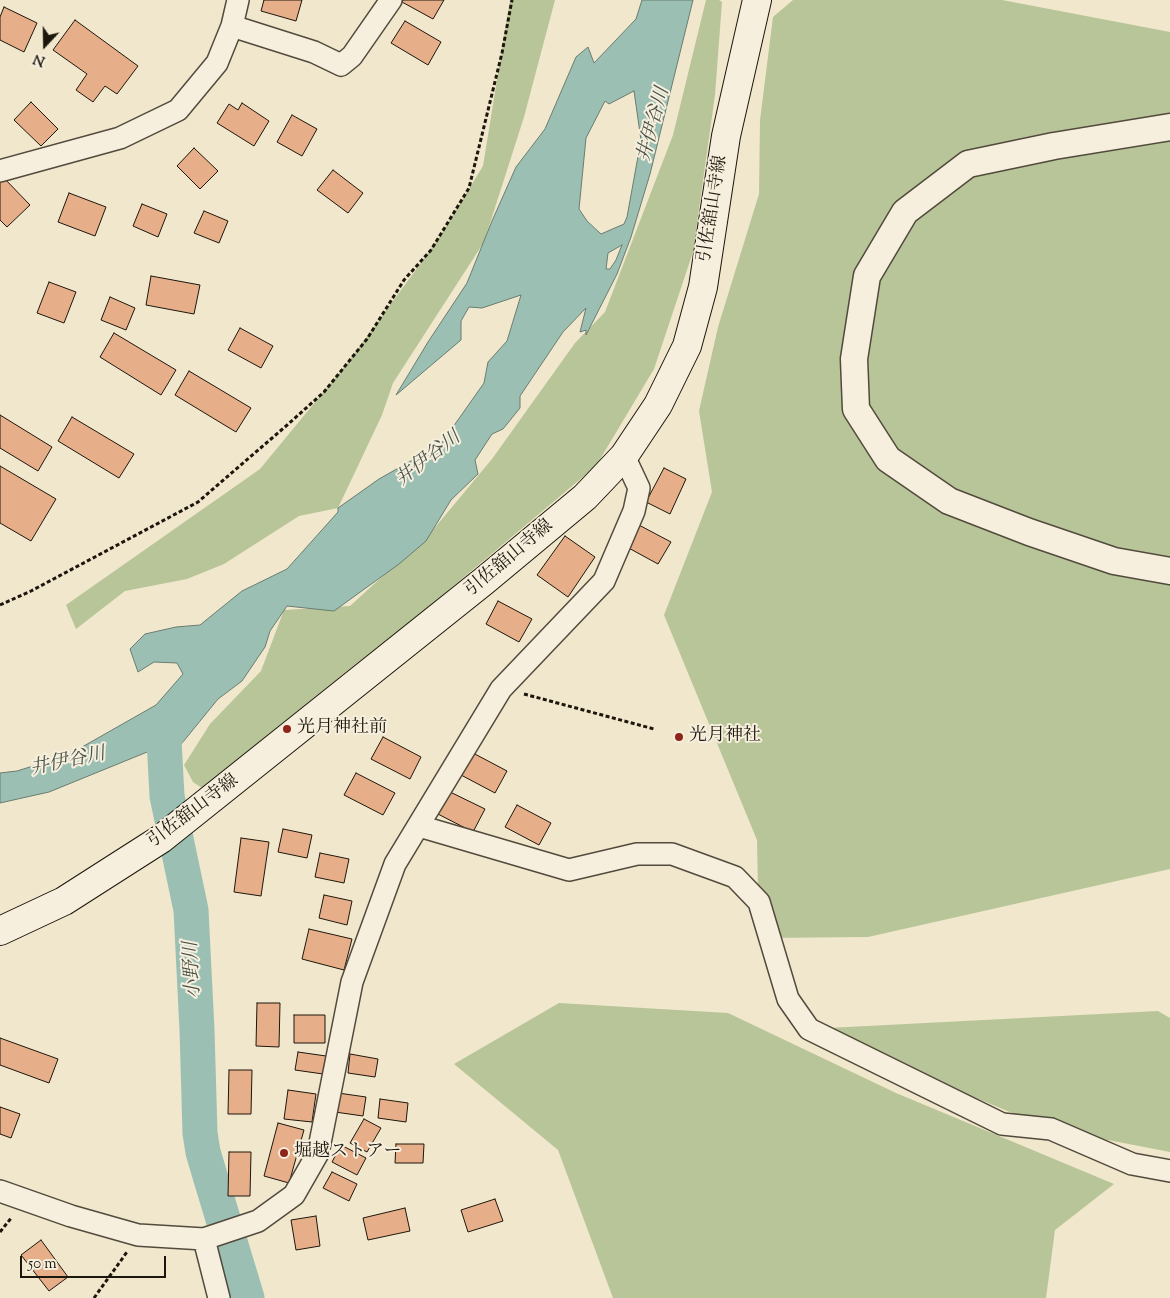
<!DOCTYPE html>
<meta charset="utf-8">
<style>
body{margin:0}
#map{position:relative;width:1170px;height:1298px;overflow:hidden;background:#f1e7cc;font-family:"Sorts Mill Goudy",serif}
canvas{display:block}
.north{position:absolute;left:20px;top:20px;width:50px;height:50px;-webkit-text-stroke:4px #f6efde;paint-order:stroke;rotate:201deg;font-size:14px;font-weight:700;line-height:20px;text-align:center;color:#1d160c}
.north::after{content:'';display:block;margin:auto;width:18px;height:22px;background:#1d160c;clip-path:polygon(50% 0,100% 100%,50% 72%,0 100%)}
.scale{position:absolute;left:20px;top:1256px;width:146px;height:22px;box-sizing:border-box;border:2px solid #1d160c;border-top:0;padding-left:6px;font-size:15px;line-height:18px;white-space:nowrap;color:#1d160c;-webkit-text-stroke:4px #f6efde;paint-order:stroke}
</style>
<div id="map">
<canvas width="1170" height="1298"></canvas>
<div class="north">N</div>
<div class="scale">50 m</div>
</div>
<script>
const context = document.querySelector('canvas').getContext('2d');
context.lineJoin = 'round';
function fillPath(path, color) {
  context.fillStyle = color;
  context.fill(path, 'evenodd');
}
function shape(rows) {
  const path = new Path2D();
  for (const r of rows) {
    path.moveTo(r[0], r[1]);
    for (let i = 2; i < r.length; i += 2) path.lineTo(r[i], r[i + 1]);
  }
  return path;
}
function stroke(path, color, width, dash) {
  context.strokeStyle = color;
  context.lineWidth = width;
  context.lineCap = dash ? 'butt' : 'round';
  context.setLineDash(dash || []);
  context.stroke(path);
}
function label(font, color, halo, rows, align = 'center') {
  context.font = font + ' "Sorts Mill Goudy","Noto Serif JP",serif';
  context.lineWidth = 4;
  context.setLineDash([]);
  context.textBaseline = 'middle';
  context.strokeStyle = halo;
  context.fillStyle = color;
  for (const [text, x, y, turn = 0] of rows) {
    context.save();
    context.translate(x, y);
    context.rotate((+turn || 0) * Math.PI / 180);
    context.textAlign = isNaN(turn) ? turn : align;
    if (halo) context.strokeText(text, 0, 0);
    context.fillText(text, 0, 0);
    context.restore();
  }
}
fillPath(shape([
 [510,0,555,0,524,117,484,242,393,383,382,415,338,508,299,516,224,564,187,579,125,591,76,629,66,605,260,469,349,361,437,241,483,166],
 [706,0,719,0,722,2,715,95,693,252,654,369,596,466,419,615,342,675,202,788,193,782,184,765,210,724,261,671,284,610,350,606,432,531,492,459,575,343,605,312,673,135],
 [793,0,1002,0,1170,32,1170,869,868,937,759,938,757,840,664,615,712,492,699,411,718,327,759,194,760,120,773,17],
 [559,1003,728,1013,896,1093,1114,1184,1055,1230,1046,1298,613,1298,558,1150,454,1064],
 [1158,1011,1170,1018,1170,1152,1051,1129,809,1029]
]), '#b8c599');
const water = shape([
 [642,0,693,0,650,174,631,237,617,274,586,335,586,330,580,332,586,308,563,332,520,396,520,408,503,429,492,434,475,460,478,474,451,500,426,541,399,564,334,611,287,606,270,631,265,647,242,681,218,699,174,753,157,748,49,792,0,803,0,773,17,771,68,755,156,705,183,674,177,663,154,662,138,672,130,649,145,634,176,627,200,625,242,591,287,569,338,512,338,508,379,479,441,444,484,383,488,362,507,341,521,295,482,308,469,307,461,321,461,340,396,395,428,342,467,283,492,221,516,167,545,129,576,57,588,47,594,63,636,19,642,0],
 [634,91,641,140,627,217,624,224,601,234,587,221,579,209,586,138,605,101,609,104,634,91],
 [622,245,616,260,610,269,606,269,608,253,622,245]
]);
fillPath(water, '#9bc0b3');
stroke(water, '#697c70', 1);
stroke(shape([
 [182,708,164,740,167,796,191,910,197,1030,200,1133,203,1152,211,1179,247,1298]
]), '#9bc0b3', 35);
const building = shape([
 [264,0,302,0,296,21,261,11,264,0],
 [403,0,444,0,433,19,402,2,403,0],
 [4,7,37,23,24,52,0,40,0,17,4,7],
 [75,20,138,66,117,94,105,86,93,102,76,90,87,74,53,50,75,20],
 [405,21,441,42,428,65,391,43,405,21],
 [31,102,58,129,41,146,14,120,31,102],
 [242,103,269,121,254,146,217,123,229,104,238,110,242,103],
 [292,115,317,129,302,156,277,142,292,115],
 [194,148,218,171,200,189,177,166,194,148],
 [333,170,363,193,348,213,317,190,333,170],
 [2,176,30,205,7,227,0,220,0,179,2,176],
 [69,193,106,207,95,236,58,222,69,193],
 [142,204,167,214,158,237,133,226,142,204],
 [204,211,228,221,219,243,194,233,204,211],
 [151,276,200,285,194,314,146,305,151,276],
 [49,282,76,292,64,323,37,313,49,282],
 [110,297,135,308,126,330,101,320,110,297],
 [240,328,273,346,261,368,228,350,240,328],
 [114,333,176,370,161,395,100,357,114,333],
 [189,371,251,408,236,432,175,395,189,371],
 [0,415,52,447,38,471,0,448,0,415],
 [72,417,134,454,119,478,58,441,72,417],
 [0,466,56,499,31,541,0,523,0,466],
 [664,468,686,479,670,514,646,502,664,468],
 [637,524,671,542,658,564,625,546,637,524],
 [565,536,595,557,568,597,537,575,565,536],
 [498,601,532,619,519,642,486,624,498,601],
 [383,737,421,757,410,779,371,759,383,737],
 [473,753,507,771,495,793,461,775,473,753],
 [356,773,395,793,383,815,344,795,356,773],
 [446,790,485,809,473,832,434,812,446,790],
 [517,805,551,823,539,845,505,827,517,805],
 [283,829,312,835,307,858,278,852,283,829],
 [241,838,269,842,261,896,234,892,241,838],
 [320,853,349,859,344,883,315,877,320,853],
 [324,895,352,901,347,925,319,918,324,895],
 [309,929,352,939,344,970,302,959,309,929],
 [257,1003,280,1003,279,1047,256,1046,257,1003],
 [294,1015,325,1015,325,1043,294,1043,294,1015],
 [0,1038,58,1059,49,1083,0,1065,0,1038],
 [298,1052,326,1056,323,1074,295,1070,298,1052],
 [350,1054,378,1059,375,1077,348,1073,350,1054],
 [229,1070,252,1070,251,1114,228,1114,229,1070],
 [288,1090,316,1094,312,1122,284,1119,288,1090],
 [338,1093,366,1097,363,1116,335,1112,338,1093],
 [380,1099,408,1103,406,1122,378,1118,380,1099],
 [0,1107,20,1114,11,1138,0,1134,0,1107],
 [364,1119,381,1128,367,1152,350,1143,364,1119],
 [278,1123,304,1130,289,1183,264,1176,278,1123],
 [396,1144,424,1144,423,1163,395,1163,396,1144],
 [341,1145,366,1158,357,1175,332,1162,341,1145],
 [229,1152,251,1152,250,1196,228,1196,229,1152],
 [332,1172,357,1184,349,1201,323,1188,332,1172],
 [495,1199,503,1221,468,1232,461,1210,495,1199],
 [405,1208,410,1231,368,1240,363,1218,405,1208],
 [316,1216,320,1246,296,1250,291,1220,316,1216],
 [41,1240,68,1277,49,1291,21,1255,41,1240]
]);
fillPath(building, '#e6af8a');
stroke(building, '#1d160c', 1);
const minor = shape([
 [232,26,314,52,341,65,352,56,391,0],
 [0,171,120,138,178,110,217,63,232,26,238,0],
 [419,826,569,870,637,854,672,854,735,877,759,902,788,999,809,1029,1002,1124,1051,1129,1132,1164,1170,1171],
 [0,1191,71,1216,138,1235,204,1239,258,1221,294,1195,318,1153,352,982,395,864,501,689,604,581,634,511,639,488,624,456],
 [204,1239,219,1298]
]);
const tertiary = shape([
 [1170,127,1054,146,968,164,905,212,867,276,854,359,856,409,888,459,949,501,1029,532,1114,561,1170,571]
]);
const secondary = shape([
 [0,931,64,901,161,839,484,581,585,497,624,456,658,405,687,346,703,287,726,136,757,0]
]);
stroke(minor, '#524a3c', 24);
stroke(tertiary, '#524a3c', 29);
stroke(secondary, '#1d160c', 30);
stroke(shape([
 [0,605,31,591,198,502,286,426,324,392,367,339,404,280,431,250,469,188,502,53,512,0],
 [524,694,654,729],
 [0,1232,12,1217],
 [94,1298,127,1252]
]), '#1d160c', 3, [4, 2.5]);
stroke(minor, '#f6efde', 21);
stroke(tertiary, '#f6efde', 26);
stroke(secondary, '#f6efde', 28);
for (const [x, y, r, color] of [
 [287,729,5,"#8f2418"],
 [679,737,5,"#8f2418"],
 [284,1153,5,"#8f2418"]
]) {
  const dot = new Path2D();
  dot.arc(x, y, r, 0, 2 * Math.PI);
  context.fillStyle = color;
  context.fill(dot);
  stroke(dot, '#f6efde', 2);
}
label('18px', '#1d160c', '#f6efde', [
 ["引佐舘山寺線",714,209,-81],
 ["引佐舘山寺線",510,559,-40],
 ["引佐舘山寺線",194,812,-37]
]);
label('18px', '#1d160c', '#f6efde', [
 ["光月神社前",297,729],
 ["光月神社",689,737],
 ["堀越ストアー",294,1153]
], 'left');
label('italic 19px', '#495246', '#f6efde', [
 ["井伊谷川",655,125,-75],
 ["井伊谷川",429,460,-38],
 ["井伊谷川",68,763,-12],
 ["小野川",194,970,-93]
]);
</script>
